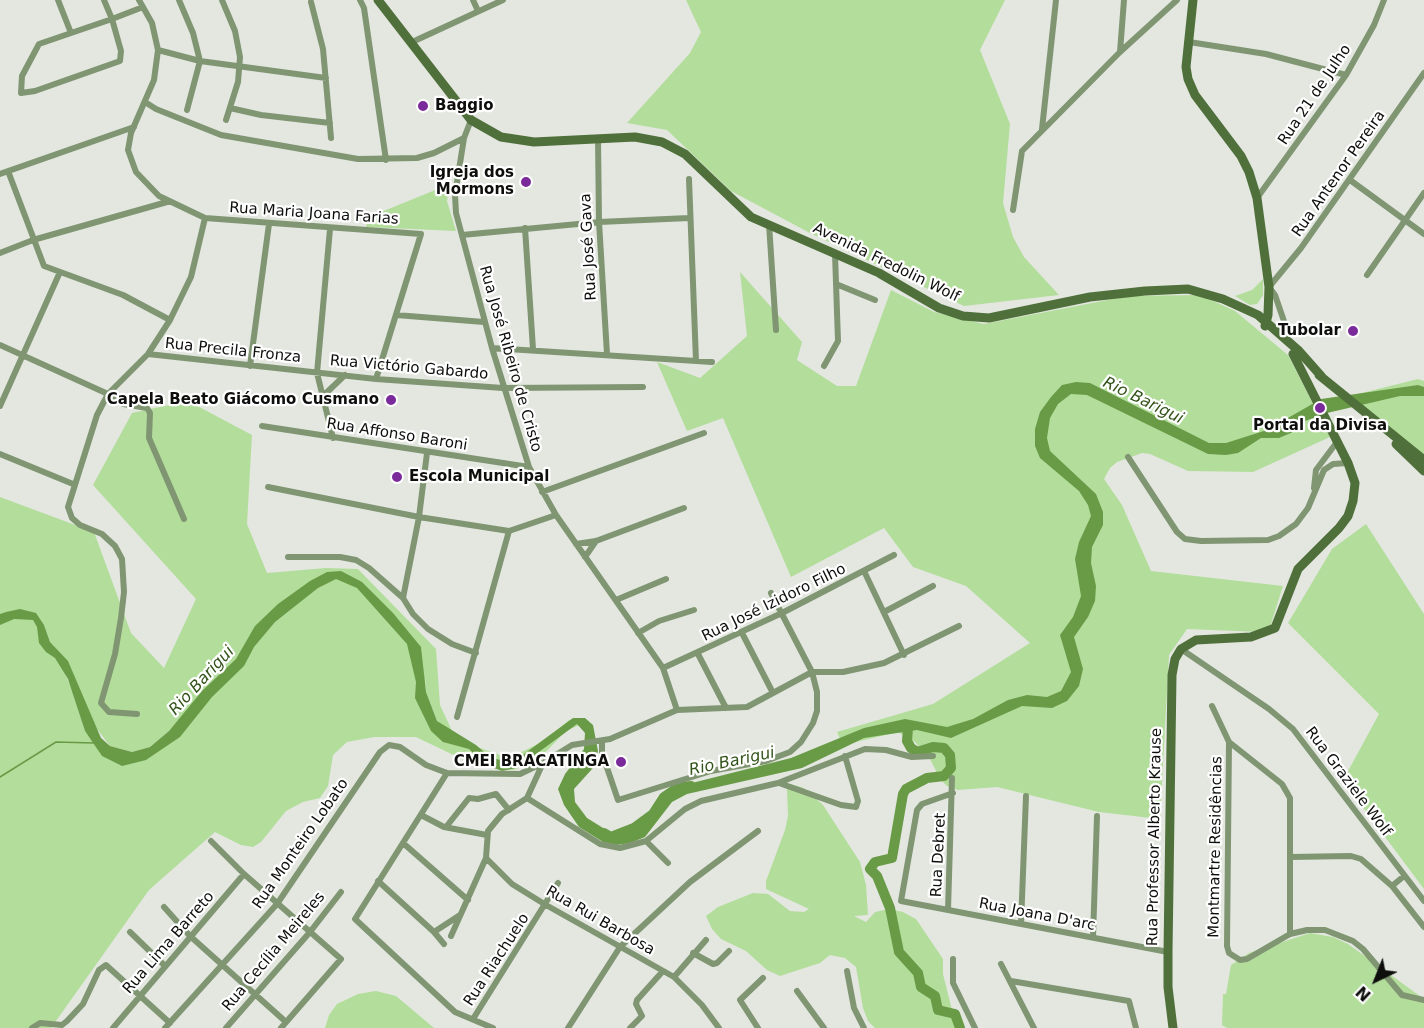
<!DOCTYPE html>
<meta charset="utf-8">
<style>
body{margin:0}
#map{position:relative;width:1424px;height:1028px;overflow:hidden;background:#e3e7e0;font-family:"DejaVu Sans",sans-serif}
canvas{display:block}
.north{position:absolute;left:1346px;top:950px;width:60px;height:60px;-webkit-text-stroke:4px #fff;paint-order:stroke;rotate:223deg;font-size:16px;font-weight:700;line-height:24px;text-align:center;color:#0e0f0d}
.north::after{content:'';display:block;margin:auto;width:21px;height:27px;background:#0e0f0d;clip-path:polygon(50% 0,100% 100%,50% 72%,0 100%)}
</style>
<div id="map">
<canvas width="1424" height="1028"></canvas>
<div class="north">N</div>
</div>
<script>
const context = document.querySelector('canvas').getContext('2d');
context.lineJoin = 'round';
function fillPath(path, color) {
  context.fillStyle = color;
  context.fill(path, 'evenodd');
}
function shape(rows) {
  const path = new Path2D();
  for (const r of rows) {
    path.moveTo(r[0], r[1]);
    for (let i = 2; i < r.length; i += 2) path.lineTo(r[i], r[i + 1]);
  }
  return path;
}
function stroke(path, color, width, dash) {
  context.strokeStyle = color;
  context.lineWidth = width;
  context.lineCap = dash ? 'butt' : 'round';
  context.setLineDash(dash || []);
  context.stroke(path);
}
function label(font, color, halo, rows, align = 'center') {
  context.font = font + ' "DejaVu Sans",sans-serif';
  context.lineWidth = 4.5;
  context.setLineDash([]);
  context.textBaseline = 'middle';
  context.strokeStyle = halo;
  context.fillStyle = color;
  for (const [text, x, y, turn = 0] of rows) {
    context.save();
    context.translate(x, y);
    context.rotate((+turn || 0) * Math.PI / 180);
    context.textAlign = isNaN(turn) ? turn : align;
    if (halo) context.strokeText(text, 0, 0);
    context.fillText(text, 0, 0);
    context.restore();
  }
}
fillPath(shape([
 [686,0,1005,0,980,50,1010,124,1003,203,1013,237,1024,257,1059,295,964,306,810,233,731,191,667,130,627,123,690,53,701,32],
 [450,184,447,201,456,231,366,227,369,217],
 [740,272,802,342,797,360,837,386,856,386,891,290,934,312,984,324,1128,296,1200,295,1235,311,1288,355,1330,437,1253,472,1188,471,1150,454,1142,453,1117,462,1110,468,1104,479,1122,505,1151,571,1283,586,1270,627,1261,632,1187,629,1169,655,1160,819,1099,812,997,787,958,790,947,786,940,779,930,759,915,742,898,732,843,745,837,732,933,704,1030,643,966,586,913,567,884,528,791,577,723,418,687,431,657,362,700,378,747,336],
 [1263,279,1263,295,1257,304,1250,305,1235,296,1252,290],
 [1418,379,1424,381,1424,460,1350,396],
 [188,401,252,435,247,524,267,573,326,568,358,569,436,649,440,705,453,733,437,721,426,692,425,676,426,721,474,746,509,758,544,741,569,720,581,718,586,722,566,731,536,762,513,770,464,760,416,737,374,737,347,742,333,755,328,786,320,798,303,802,286,811,261,842,253,847,241,845,215,832,149,890,51,1028,0,1028,0,617,6,612,0,614,0,497,94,532,131,633,164,668,196,599,93,485,132,413],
 [44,625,50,642,68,662,94,725,110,746,132,752,150,747,169,731,217,677,155,748,119,765,85,731,74,694,59,660,38,630,37,626],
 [1366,524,1424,614,1424,889,1362,806,1347,773,1379,714,1288,623,1332,549],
 [791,784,804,788,823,805,860,862,866,885,868,915,854,916,866,922,875,912,889,909,903,912,916,919,943,959,943,974,952,1010,964,1028,875,1028,868,1021,863,1008,856,967,845,958,830,955,820,963,780,976,767,970,746,951,721,939,712,929,706,916,718,907,753,893,768,894,790,911,804,912,809,909,766,889,766,881,785,830,788,816,787,790],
 [1310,933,1333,937,1348,944,1424,999,1424,1028,1227,1028,1222,1025,1223,994,1226,994,1231,965,1249,953],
 [376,991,396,996,434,1028,325,1028,329,1015,337,1004,358,994]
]), '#b3dd9b');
fillPath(shape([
 [1076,382,1090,383,1209,443,1226,443,1267,430,1321,399,1418,385,1424,387,1424,396,1400,396,1327,413,1305,421,1293,432,1279,438,1261,438,1238,453,1226,455,1208,454,1087,395,1071,394,1058,404,1050,418,1047,438,1050,451,1096,494,1103,512,1103,525,1092,547,1091,563,1096,586,1095,601,1088,617,1074,637,1083,669,1079,686,1067,701,1052,708,1022,706,951,738,917,730,864,738,802,768,687,794,672,802,645,837,630,843,617,845,603,842,579,827,564,805,558,789,565,774,584,749,585,733,577,724,517,768,502,771,486,765,469,749,443,742,431,731,415,698,416,682,407,644,357,588,336,579,318,588,275,622,254,647,244,666,212,697,180,737,146,760,122,766,102,756,85,731,68,679,55,658,46,652,39,643,37,627,33,620,14,619,0,625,0,614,6,612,20,609,36,613,44,625,50,642,68,661,101,738,110,746,132,752,150,747,169,731,202,691,236,659,255,626,278,604,310,581,327,572,341,571,362,582,393,613,421,647,426,692,437,721,476,745,491,758,506,761,524,754,573,718,585,718,593,725,598,751,593,768,574,789,575,802,587,818,616,836,633,830,653,818,668,794,684,785,791,758,864,728,905,719,947,727,973,719,1008,700,1027,695,1047,697,1061,691,1071,672,1060,635,1073,617,1081,596,1075,559,1079,542,1091,516,1088,505,1079,491,1040,458,1035,446,1035,429,1040,412,1051,397,1062,385]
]), '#699b47');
stroke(shape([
 [0,777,56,742,94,743]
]), '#699b47', 1.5);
stroke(shape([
 [908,728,907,741,911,748,917,752,933,747,944,748,950,755,951,768,944,776,927,778,906,789,903,794,892,858,875,862,870,869,877,876,890,908,899,952,918,973,921,987,935,996,938,1010,955,1014,960,1028],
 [604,833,611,837,634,828,653,814,664,797,677,788,691,786]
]), '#699b47', 10);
stroke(shape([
 [58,0,71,33],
 [104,0,112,19,121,51,120,61,35,91,21,93,22,76,39,44,112,19,143,7],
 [139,0,152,23,158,50,154,80,131,133,128,150,136,172,159,196,205,218,421,234,376,379],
 [179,0,193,33,200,61,187,110],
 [222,0,235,31,240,57,238,82,226,120],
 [360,0,364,8,386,160],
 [473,0,478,11],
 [311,2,323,49,331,138],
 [1189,42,1266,54,1346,75],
 [410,43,503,0],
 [158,50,200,61,326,78],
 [1120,52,1124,0],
 [145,102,156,109,221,135,358,159,417,158,434,153,464,138],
 [230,108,261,115,330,123],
 [471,120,464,138,455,195,456,213,492,348,529,467,556,515,663,668,677,710],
 [1042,129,1056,0],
 [598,139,599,222,607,354],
 [8,171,44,266,123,295,170,320],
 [0,174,134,127],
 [689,179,696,361],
 [1350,180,1424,234],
 [1257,198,1346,75,1374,25,1384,0],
 [1013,210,1022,151,1120,52,1177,0],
 [769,224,776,330],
 [525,228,533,349],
 [330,229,317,373,333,438],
 [462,235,599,222,689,218],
 [0,253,33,240,167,202],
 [1367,275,1424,193],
 [836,284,875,300],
 [396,315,484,322],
 [1286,327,1275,295,1269,287,1301,248,1424,73],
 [0,345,108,394,123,404,147,408,150,413,149,438,184,519],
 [492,348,712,362],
 [148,354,376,379,503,388,643,387],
 [250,366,269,224],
 [824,366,838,341,835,254],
 [323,396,345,375],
 [0,406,60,272],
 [262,426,529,467],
 [0,454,73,484],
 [1128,457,1177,532,1185,539,1201,541,1268,540,1279,536,1296,524,1308,508,1324,470,1333,464,1348,463],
 [268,487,419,517,509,531,556,515],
 [1314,488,1316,470,1337,442],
 [542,492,704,433],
 [576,544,596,541,684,508],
 [288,557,340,557,356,560,369,568,403,598,413,614,428,629,452,644,476,653],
 [585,557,596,541],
 [864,571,904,655],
 [403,598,419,517,427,453],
 [616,600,666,579],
 [884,612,933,586],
 [638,633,659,621,694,610],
 [742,633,773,693],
 [1181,649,1269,709,1293,729,1424,901],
 [698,654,726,708],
 [663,668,782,613,894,555],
 [1212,706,1229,742,1227,946,1229,953,1240,960,1247,959,1290,934,1307,930,1325,930,1353,941,1363,949,1402,995,1424,1000],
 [137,714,109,712,101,703,115,654,121,618,124,592,122,559,115,546,102,534,80,525,72,518,68,507,97,415,108,394,148,354,170,320,191,277,205,218],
 [457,717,509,531],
 [602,741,602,753,618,800,711,771,766,761,790,752,801,742,813,723,817,711,817,692,812,672,771,593],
 [1229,742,1282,784,1290,798,1290,934],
 [543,763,527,798,600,844,620,848,646,841,685,809,701,801,778,783,865,749,886,750,912,757,933,756],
 [447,773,355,919,455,1012,493,1028],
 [779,783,841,805,856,807,858,801,845,756],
 [953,793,922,804,917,810,901,901,1168,952],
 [421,815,444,827,487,835],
 [446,827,469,798,478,799,496,794,509,810],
 [211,841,244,874,341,959,281,1028],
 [646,841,668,863],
 [403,843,468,900],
 [1290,857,1351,856,1361,859,1392,886,1424,927],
 [486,858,512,884,546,905,674,977,702,1005,719,1028],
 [378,881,434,932,444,944],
 [1392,886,1404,876],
 [164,907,190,936,286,1022],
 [948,910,952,778],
 [1021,924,1026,796],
 [130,932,164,965],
 [434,932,460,915],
 [451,936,486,858,488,831,502,814,527,798],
 [1093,937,1097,816],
 [693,953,713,964,717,963,729,951],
 [953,959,953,983,975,1028],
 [1001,964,1034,1028],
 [847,971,854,1008,864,1028],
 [674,977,706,940],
 [1011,981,1129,1001,1136,1028],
 [797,991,824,1028],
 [473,1019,558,883],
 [32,1028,40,1023,62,1025,67,1021,83,1004,99,970,106,965,170,1023],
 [113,1028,244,874],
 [165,1028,277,904,380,752,389,745,400,747,426,765,447,773,520,774,543,763,572,745,610,739,677,710,747,707,812,672,843,672,884,663,959,626],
 [226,1028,310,932,341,892],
 [568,1028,620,947,690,882,758,831],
 [630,1028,642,1016,636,1004,637,1000,663,971],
 [758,1028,740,1000,763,978]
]), '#809673', 6);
stroke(shape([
 [378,0,471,120,501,137,534,142,635,137,662,142,685,154,751,217,879,273,939,308,963,316,989,318,1090,297,1145,291,1188,289,1223,299,1258,315,1299,351,1322,377],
 [1193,0,1186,67,1188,79,1195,95,1241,156,1249,172,1257,198,1269,287,1268,315,1265,326],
 [1319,375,1424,460],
 [1396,444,1424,471],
 [1173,1028,1168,987,1168,952,1172,675,1175,659,1181,649,1196,640,1251,637,1275,628,1298,569,1339,528,1348,516,1353,501,1355,483,1348,463,1293,354]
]), '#50703b', 9);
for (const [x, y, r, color] of [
 [423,106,6,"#7a2a9a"],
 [526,182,6,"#7a2a9a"],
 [1353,331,6,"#7a2a9a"],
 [391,400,6,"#7a2a9a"],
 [1320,408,6,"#7a2a9a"],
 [397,477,6,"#7a2a9a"],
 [621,762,6,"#7a2a9a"]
]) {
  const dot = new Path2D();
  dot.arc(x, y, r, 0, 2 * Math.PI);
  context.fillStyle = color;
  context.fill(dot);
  stroke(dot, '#fff', 2);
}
label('15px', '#0e0f0d', '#fff', [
 ["Rua 21 de Julho",1315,95,-56],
 ["Rua Antenor Pereira",1339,174,-55],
 ["Rua Maria Joana Farias",314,214,4],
 ["Rua José Gava",589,247,-93],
 ["Avenida Fredolin Wolf",886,263,26],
 ["Rua Precila Fronza",233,351,6],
 ["Rua José Ribeiro de Cristo",510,359,74],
 ["Rua Victório Gabardo",409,368,5],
 ["Rua Affonso Baroni",397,435,9],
 ["Rua José Izidoro Filho",774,603,-26],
 ["Rua Graziele Wolf",1348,782,53],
 ["Rua Professor Alberto Krause",1155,837,-89],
 ["Rua Monteiro Lobato",301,844,-55],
 ["Montmartre Residências",1216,847,-89],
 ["Rua Debret",939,855,-87],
 ["Rua Joana D'arc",1037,915,11],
 ["Rua Rui Barbosa",600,921,30],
 ["Rua Lima Barreto",169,943,-49],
 ["Rua Cecília Meireles",274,952,-50],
 ["Rua Riachuelo",497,960,-57]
]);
label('bold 15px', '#0e0f0d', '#fff', [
 ["Baggio",435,106,"left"],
 ["Igreja dos",514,173],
 ["Mormons",514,190],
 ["Tubolar",1341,331],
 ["Capela Beato Giácomo Cusmano",379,400],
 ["Portal da Divisa",1320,426,"center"],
 ["Escola Municipal",409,477,"left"],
 ["CMEI BRACATINGA",609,762]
], 'right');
label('italic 16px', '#325319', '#fff', [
 ["Rio Barigui",1143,401,26],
 ["Rio Barigui",202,681,-47],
 ["Rio Barigui",732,762,-12]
]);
</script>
